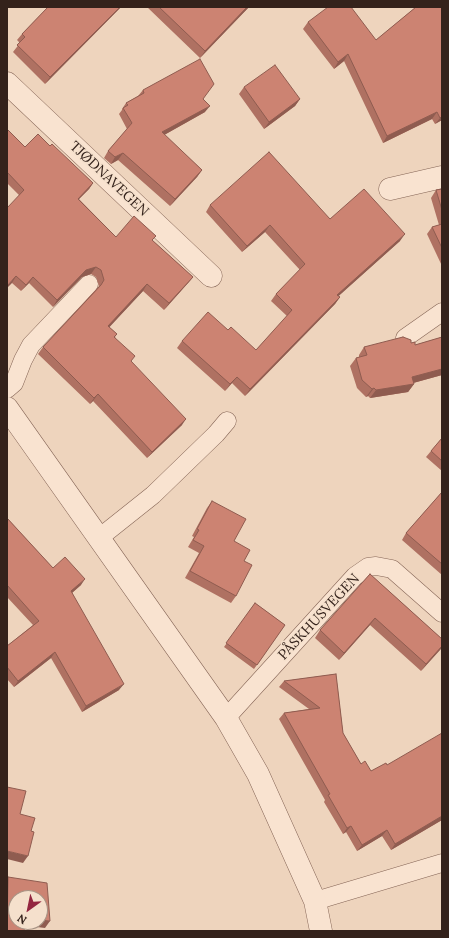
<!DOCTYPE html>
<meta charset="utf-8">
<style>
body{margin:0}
#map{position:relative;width:449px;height:938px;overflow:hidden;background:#eed4bd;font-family:Lora,serif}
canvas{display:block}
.frame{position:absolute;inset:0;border:8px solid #34221b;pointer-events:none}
.north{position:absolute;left:8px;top:890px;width:40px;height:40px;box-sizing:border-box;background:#f5e0cc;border:1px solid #a89485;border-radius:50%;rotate:213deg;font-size:11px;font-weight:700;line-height:16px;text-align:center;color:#34221b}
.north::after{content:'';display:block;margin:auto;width:14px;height:18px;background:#942640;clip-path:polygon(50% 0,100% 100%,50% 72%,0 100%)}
</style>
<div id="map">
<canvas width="449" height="938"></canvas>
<div class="frame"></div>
<div class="north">N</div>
</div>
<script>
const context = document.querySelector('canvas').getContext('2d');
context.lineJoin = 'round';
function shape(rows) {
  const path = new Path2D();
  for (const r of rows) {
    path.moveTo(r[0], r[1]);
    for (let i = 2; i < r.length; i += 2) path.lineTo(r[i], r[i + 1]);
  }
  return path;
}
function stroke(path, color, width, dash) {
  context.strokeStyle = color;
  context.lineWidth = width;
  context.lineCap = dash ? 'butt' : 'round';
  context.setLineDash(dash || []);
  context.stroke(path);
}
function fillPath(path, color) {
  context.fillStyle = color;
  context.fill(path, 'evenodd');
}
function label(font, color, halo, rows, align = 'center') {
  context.font = font + ' Lora,serif';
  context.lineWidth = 3;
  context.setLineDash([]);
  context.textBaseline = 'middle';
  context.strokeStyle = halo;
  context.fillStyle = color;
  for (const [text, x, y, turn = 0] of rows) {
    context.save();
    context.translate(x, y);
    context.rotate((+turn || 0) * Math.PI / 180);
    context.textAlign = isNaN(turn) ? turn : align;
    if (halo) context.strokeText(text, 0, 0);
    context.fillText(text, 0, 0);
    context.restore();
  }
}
const lane = shape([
 [405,338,442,312],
 [7,389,14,383,23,360,31,345,89,284],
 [99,538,153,495,216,434,227,421],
 [226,718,355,576,368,567,376,566,392,569,442,613],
 [315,901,442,863]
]);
const street = shape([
 [7,83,211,276],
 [390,189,442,177],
 [7,408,226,718,258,774,315,901,321,931]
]);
stroke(lane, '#856556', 19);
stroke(street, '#856556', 23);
stroke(lane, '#f9e3d0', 18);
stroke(street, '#f9e3d0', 22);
fillPath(shape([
 [48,7,121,7,45,84,13,52,20,43,17,40,22,34],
 [147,7,249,7,200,58],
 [416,7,442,120,435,124,432,119,383,143,344,61,334,69,303,29,308,22,376,40],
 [244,87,300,99,295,106,264,129,239,94],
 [143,90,203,100,205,112,164,135,202,170,197,177,170,206,118,160,111,164,104,158,108,151,127,129,119,114,122,110,122,109,126,103,138,96],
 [7,129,25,147,50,146,93,183,89,189,79,199,116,237,153,241,193,277,188,283,164,310,143,291,109,327,117,334,115,337,131,362,182,425,147,458,93,401,90,404,38,354,43,347,99,286,96,277,91,274,82,277,53,307,29,283,21,291,12,283,19,195,7,183],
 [442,189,442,266,427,234,432,227,439,225,431,198,436,190],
 [210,205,330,219,400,241,338,296,340,297,335,304,245,396,232,383,225,391,177,348,182,341,228,330,256,350,287,316,271,301,276,294,300,270,265,232,242,252,206,212],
 [442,337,442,375,413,383,414,384,408,392,370,398,368,396,366,397,357,388,350,366,356,358,359,357,359,355,364,347,411,343,415,345],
 [442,438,442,471,426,457,431,451],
 [442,492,442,575,402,540,406,533],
 [212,501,244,561,236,596,231,603,185,578,199,553,188,547,194,537,192,536,207,508],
 [7,518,53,568,81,585,72,593,119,690,82,712,51,658,14,687,7,679,7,646,33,625,7,597],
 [370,574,442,639,442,647,421,671,370,625,339,660,315,638,320,630],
 [255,603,285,625,254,669,224,647],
 [336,674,343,733,361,764,371,771,387,765,442,820,391,850,382,836,357,851,346,832,343,834,324,802,325,800,279,719,284,713,309,709,279,687,284,681]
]), '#af7162');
fillPath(shape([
 [120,7,121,7,45,84,50,77],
 [247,7,249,7,200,58,205,51],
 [348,54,344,61,334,69,338,62],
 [300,99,295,106,264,129,269,122],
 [210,106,205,112,157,139,162,132],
 [437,112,432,119,383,143,387,136],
 [442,116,442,120,435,124,440,118],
 [123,153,118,160,111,164,115,157],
 [202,170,197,177,170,206,175,199],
 [93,183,89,189,73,205,78,199],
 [270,225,265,232,242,252,247,246],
 [405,234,400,241,332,302,337,295],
 [96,267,91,274,82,277,53,307,57,300,86,270],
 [16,276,12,283,7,288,7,286],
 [33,277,29,283,21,291,26,285],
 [193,277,188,283,164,310,169,303],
 [147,284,143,291,104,333,108,326],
 [340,297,335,304,245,396,250,389],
 [442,369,442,375,406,385,412,377],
 [237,377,232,383,225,391,230,384],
 [414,384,408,392,370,398,376,390],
 [374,388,368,396,366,397,372,389],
 [98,394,93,401,90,404,94,398],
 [186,419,182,425,147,458,152,452],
 [85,579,81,585,66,598,71,591],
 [375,618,370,625,339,660,344,653],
 [442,646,441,649,421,671,426,664],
 [55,652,51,658,14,687,18,681],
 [124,684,119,690,82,712,86,706],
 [442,816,442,820,391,850,395,844],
 [351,826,346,832,343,834,347,828],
 [387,830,382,836,357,851,362,845],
 [7,851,28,856,23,863,7,859],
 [40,920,50,921,45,928,21,925,23,922,40,922]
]), '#8f5c50');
const building = shape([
 [48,7,120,7,50,77,17,45,25,37,22,34,48,7],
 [159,7,247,7,205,51,159,7],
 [328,7,351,7,376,40,416,7,442,7,442,116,440,118,437,112,387,136,348,54,338,62,308,22,328,7],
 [200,59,214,84,203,99,210,106,162,132,202,170,175,199,123,153,115,157,108,151,132,123,123,108,128,105,126,103,144,93,143,90,200,59],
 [275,65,300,99,269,122,244,87,275,65],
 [7,129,25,147,38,134,50,146,52,144,93,183,78,199,116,237,134,216,156,236,152,240,193,277,169,303,147,284,108,326,117,334,114,337,135,356,131,361,186,419,152,452,98,394,94,398,43,347,101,285,104,280,101,270,96,267,86,270,57,300,33,277,26,285,16,276,7,286,7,208,24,190,7,172,7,129],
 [269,152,330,219,364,189,405,234,337,295,340,297,250,389,237,377,230,384,182,341,208,312,228,330,231,327,256,350,292,310,276,294,305,264,270,225,247,246,210,205,269,152],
 [442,189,442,210,436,190,442,189],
 [442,224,442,248,432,227,442,224],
 [403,337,411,340,411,343,415,342,415,345,442,337,442,369,412,377,414,384,376,390,374,388,372,389,362,380,356,358,367,355,364,347,403,337],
 [442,438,442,461,431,451,442,438],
 [442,492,442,564,406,533,442,492],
 [212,501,246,519,234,541,250,550,244,561,252,565,236,596,190,571,204,546,193,540,199,530,197,529,212,501],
 [7,518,53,568,65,557,85,579,71,591,124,684,86,706,55,652,18,681,7,667,7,646,39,621,7,585,7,518],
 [370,574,442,639,442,646,426,664,375,618,344,653,320,630,370,574],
 [255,603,285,625,257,665,226,643,255,603],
 [336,674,343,733,361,764,365,761,371,771,386,763,387,765,442,733,442,816,395,844,387,830,362,845,351,826,347,828,328,795,330,794,284,713,320,708,284,681,336,674],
 [7,787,26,791,20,814,35,818,31,831,34,832,28,856,7,851,7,787],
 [8,877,47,883,50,921,40,920,40,898,16,898,16,922,26,922,24,931,7,931,8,877]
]);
fillPath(building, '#cc8372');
stroke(building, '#8f5c50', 1);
label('14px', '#34221b', '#f5e0cc', [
 ["TJØDNAVEGEN",109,179,43],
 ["PÅSKHUSVEGEN",319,617,-47]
]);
</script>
